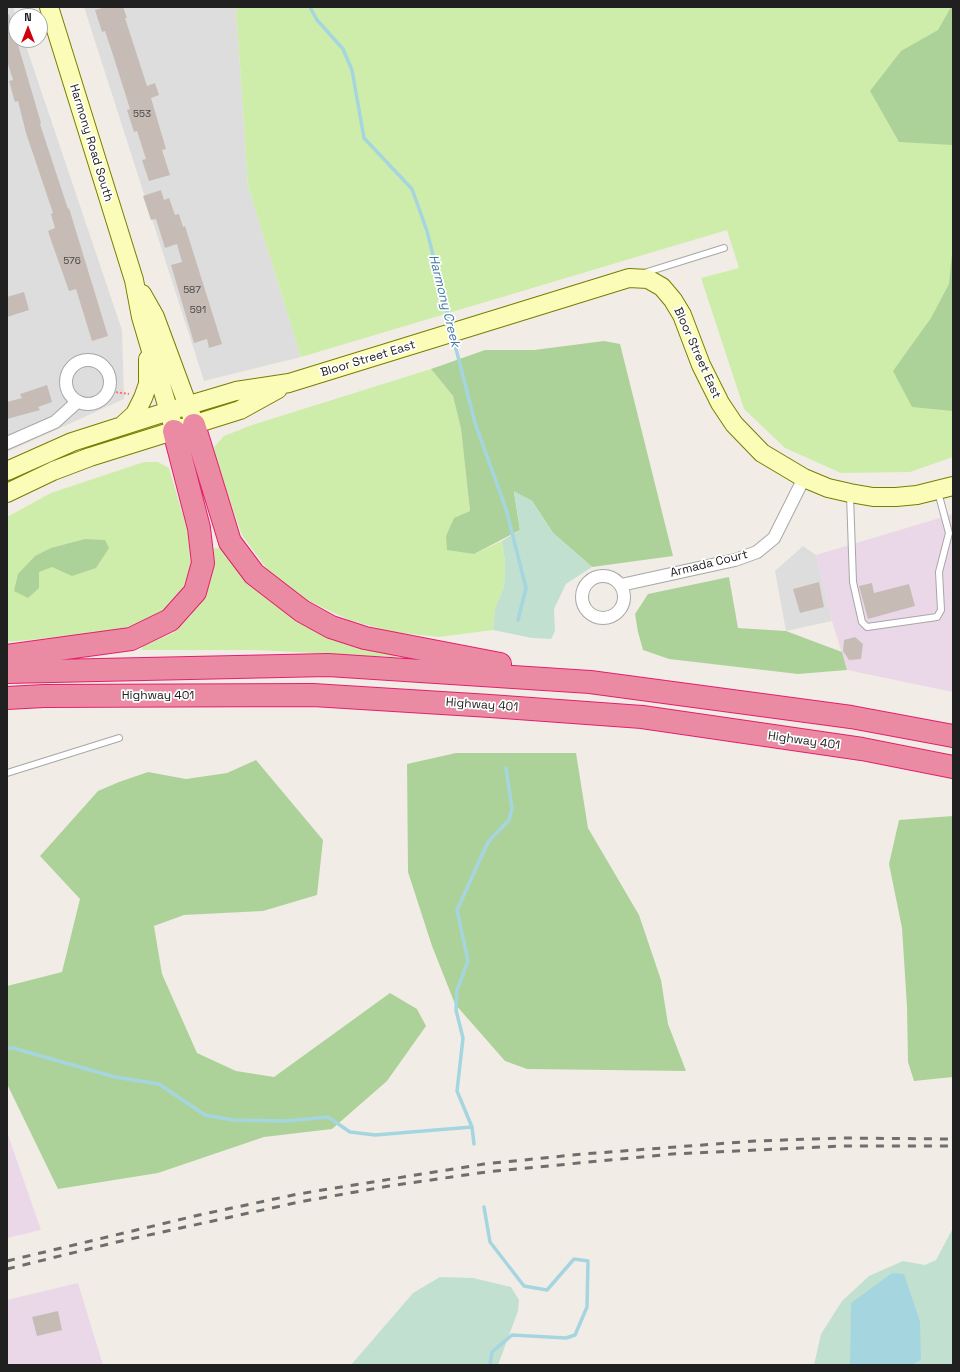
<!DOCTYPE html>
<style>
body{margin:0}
#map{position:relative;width:960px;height:1372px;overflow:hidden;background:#f1ede6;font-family:"Space Grotesk",sans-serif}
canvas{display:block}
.frame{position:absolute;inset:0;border:8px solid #202020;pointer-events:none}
.north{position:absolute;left:8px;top:8px;width:40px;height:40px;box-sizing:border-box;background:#fff;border:1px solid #a6a6a6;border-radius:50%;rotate:0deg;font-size:11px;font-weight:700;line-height:16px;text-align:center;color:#202020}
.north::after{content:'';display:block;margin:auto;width:14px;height:18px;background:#d0000d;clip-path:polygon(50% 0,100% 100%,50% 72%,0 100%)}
</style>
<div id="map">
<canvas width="960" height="1372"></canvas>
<div class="frame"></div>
<div class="north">N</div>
</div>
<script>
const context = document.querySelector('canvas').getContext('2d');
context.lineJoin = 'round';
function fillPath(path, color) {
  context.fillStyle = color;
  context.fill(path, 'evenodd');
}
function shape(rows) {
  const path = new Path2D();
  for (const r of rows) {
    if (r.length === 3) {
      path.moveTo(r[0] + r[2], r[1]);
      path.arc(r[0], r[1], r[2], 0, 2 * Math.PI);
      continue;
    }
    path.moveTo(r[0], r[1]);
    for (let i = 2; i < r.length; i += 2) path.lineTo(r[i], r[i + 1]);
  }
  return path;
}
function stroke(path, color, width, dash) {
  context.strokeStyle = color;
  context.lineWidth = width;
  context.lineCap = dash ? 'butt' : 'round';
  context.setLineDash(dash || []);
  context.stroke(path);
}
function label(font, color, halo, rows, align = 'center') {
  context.font = font + ' "Space Grotesk",sans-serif';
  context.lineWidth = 3.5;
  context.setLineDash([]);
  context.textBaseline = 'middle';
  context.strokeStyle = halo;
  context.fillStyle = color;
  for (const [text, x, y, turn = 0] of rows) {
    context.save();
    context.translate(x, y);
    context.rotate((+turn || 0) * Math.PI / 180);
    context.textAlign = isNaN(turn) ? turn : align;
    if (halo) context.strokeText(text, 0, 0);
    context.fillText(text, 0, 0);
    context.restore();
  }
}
fillPath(shape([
 [7,7,13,7,16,16,16,40,24,40,122,330,124,399,7,452],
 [84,7,236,7,248,186,301,357,204,381],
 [803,546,816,555,832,621,786,631,775,571]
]), '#dedddd');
fillPath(shape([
 [953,514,953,692,847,670,832,621,816,555],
 [7,1132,41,1230,7,1238],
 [78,1283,103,1365,7,1365,7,1300]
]), '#ead8e8');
fillPath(shape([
 [236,7,953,7,953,457,910,472,841,473,785,448,744,409,701,278,739,268,727,230,301,357,248,186],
 [431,369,453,396,461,429,470,511,454,519,474,554,502,541,505,562,504,587,495,608,493,630,439,637,393,632,349,620,307,600,269,572,242,535,217,466,214,447,224,436,252,425],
 [144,462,158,462,169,468,190,539,193,566,184,590,168,608,146,621,110,632,7,642,7,517,51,493],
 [224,547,238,565,394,651,396,657,256,650,142,650,142,646,173,633,190,616,204,595,213,572,212,549]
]), '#cfedaa');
fillPath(shape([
 [951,7,953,7,953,145,899,142,870,91,901,51,938,30],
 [953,243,953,411,912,407,893,371,931,318,949,284],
 [604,341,620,344,673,556,592,567,553,533,532,501,514,492,520,530,474,554,447,550,446,536,454,518,470,511,461,429,453,396,431,369,485,350,534,350],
 [85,539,105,540,109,548,96,568,72,576,52,567,39,572,39,588,28,598,14,591,18,574,35,556,51,548],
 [729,577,738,628,786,631,842,652,847,670,798,674,669,659,643,650,638,632,635,614,648,594],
 [456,753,576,753,588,828,639,915,661,980,668,1024,686,1071,527,1069,505,1061,455,1004,432,946,408,872,407,764],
 [256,760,323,840,317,895,263,911,184,915,154,926,162,974,197,1053,236,1071,274,1077,390,993,417,1009,426,1026,387,1081,332,1129,264,1137,158,1173,58,1189,7,1084,7,986,62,972,80,899,40,856,98,791,119,782,148,772,186,779,227,773],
 [953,816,953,1077,914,1081,908,1062,907,1007,902,928,889,864,899,820]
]), '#add299');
fillPath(shape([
 [514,491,532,501,553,533,592,567,566,584,554,609,555,631,551,639,532,638,493,630,495,608,504,587,505,562,502,541,520,530],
 [953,1228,953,1365,814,1365,821,1334,842,1301,869,1276,903,1261,925,1265,936,1260],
 [440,1277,473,1278,511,1287,519,1300,518,1311,498,1365,351,1365,413,1293]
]), '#c2e0d0');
fillPath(shape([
 [892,1273,904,1274,920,1321,921,1360,912,1365,850,1365,851,1303]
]), '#a5d6e0');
stroke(shape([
 [310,7,317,20,343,49,352,70,364,138,412,189,427,231,451,327],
 [453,337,475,423,506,509,526,588,518,620],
 [7,1048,13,1048,115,1077,159,1084,205,1115,233,1120,286,1121,328,1117,350,1132,375,1135,472,1127],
 [474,1144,472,1127,457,1091,463,1038,456,1010,457,990,468,961,457,910,488,842,509,820,512,808,506,768],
 [484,1207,490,1242,524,1286,547,1290,574,1259,588,1261,587,1307,575,1335,566,1338,512,1335,492,1352,490,1365]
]), '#a5d6e0', 3.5);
fillPath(shape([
 [106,7,123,7,127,18,125,18,147,86,155,83,159,95,151,98,166,149,162,150,170,175,149,181,142,160,146,159,137,131,134,132,127,110,130,109,113,55,105,31,102,32,95,10],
 [9,14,41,123,40,124,68,209,69,208,108,336,92,341,76,289,69,291,52,243,48,231,55,228,51,214,53,213,26,133,18,101,15,102,9,81,13,80,7,61,7,15],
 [161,190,164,200,169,198,175,215,179,214,183,227,185,226,222,344,209,348,207,339,194,343,171,265,182,262,177,244,165,248,156,219,151,220,143,196],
 [24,292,29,310,7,317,7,297],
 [47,385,52,402,38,407,40,410,7,419,7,402,22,398,20,394],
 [819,582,824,607,800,613,793,589],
 [872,583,874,593,909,584,915,606,868,619,859,586],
 [855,637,863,644,861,659,849,660,843,651,844,640],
 [58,1311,62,1330,37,1336,32,1317]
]), '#c6bcb5');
const lane = shape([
 [644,273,724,248],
 [850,495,853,582,862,622,867,627,937,617,941,610,939,572,949,533,938,492],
 [7,773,119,738]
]);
const street = shape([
 [88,382,22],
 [7,443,55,422,77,402],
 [603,597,21],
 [621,585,735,560,757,552,774,538,804,478]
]);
const secondary = shape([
 [49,7,134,280,141,317,172,422],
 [142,294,155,317,192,417],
 [123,425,135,414,143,398,148,384,148,359],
 [7,471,72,442,169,411,236,391,289,383,629,278,648,279,662,287,673,300,682,315,701,365,720,403,734,424,762,453,804,478,828,488,850,493,873,497,896,497,917,495,953,486],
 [7,493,53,471,90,457,240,410,278,389]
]);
const highway = shape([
 [194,425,230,542,254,574,302,611,331,627,365,638,500,664],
 [7,656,131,639,170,620,195,592,203,563,199,528,174,431],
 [7,672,328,665,590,682,851,717,953,736],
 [7,698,44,696,313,695,490,706,642,717,862,749,953,767]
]);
stroke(lane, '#a7a7a7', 8);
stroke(street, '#a7a7a7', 14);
stroke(secondary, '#787e00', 20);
stroke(highway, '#e31f6e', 24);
stroke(shape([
 [108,391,129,394]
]), '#ff6f69', 2, [2, 2]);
stroke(lane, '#fff', 6);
stroke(street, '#fff', 12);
stroke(secondary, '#fcfcb9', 18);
stroke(highway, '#eb8ba3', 22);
stroke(shape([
 [7,1261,199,1215,298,1194,484,1164,583,1154,755,1141,842,1138,953,1139],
 [7,1269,117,1242,299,1202,389,1186,486,1172,672,1154,842,1146,953,1146]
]), '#6e6e6e', 3, [8, 8]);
label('10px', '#4a4745', null, [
 ["553",142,114],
 ["576",72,261],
 ["587",192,290],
 ["591",198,310]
]);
label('12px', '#202020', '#fff', [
 ["Harmony Road South",91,143,73],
 ["Bloor Street East",697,353,66],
 ["Bloor Street East",368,359,-17],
 ["Armada Court",709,564,-14],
 ["Highway 401",158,696],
 ["Highway 401",482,705,4],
 ["Highway 401",804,741,8]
]);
label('italic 13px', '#4279a5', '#fff', [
 ["Harmony Creek",444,301,76]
]);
</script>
